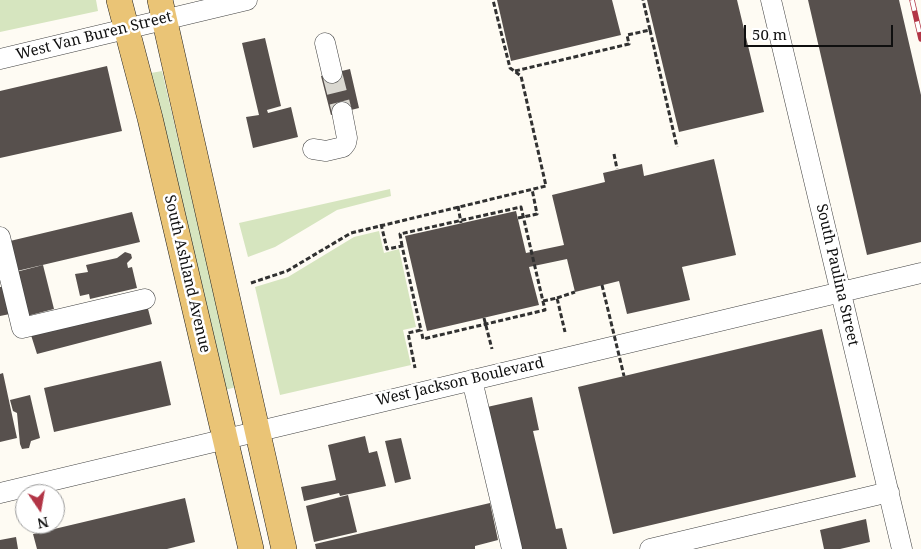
<!DOCTYPE html>
<style>
body{margin:0}
#map{position:relative;width:921px;height:549px;overflow:hidden;background:#fefbf3;font-family:"Noto Serif",serif}
canvas{display:block}
.north{position:absolute;left:15px;top:484px;width:50px;height:50px;box-sizing:border-box;background:#fff;border:1px solid #9f9f9f;border-radius:50%;rotate:168deg;font-size:14px;font-weight:700;line-height:20px;text-align:center;color:#0f0f0f}
.north::after{content:'';display:block;margin:auto;width:18px;height:22px;background:#b23546;clip-path:polygon(50% 0,100% 100%,50% 72%,0 100%)}
.scale{position:absolute;left:744px;top:25px;width:149px;height:22px;box-sizing:border-box;border:2px solid #0f0f0f;border-top:0;padding-left:6px;font-size:15px;line-height:18px;white-space:nowrap;color:#0f0f0f;-webkit-text-stroke:4px #fff;paint-order:stroke}
</style>
<div id="map">
<canvas width="921" height="549"></canvas>
<div class="north">N</div>
<div class="scale">50 m</div>
</div>
<script>
const context = document.querySelector('canvas').getContext('2d');
context.lineJoin = 'round';
function fillPath(path, color) {
  context.fillStyle = color;
  context.fill(path, 'evenodd');
}
function shape(rows) {
  const path = new Path2D();
  for (const r of rows) {
    path.moveTo(r[0], r[1]);
    for (let i = 2; i < r.length; i += 2) path.lineTo(r[i], r[i + 1]);
  }
  return path;
}
function stroke(path, color, width, dash) {
  context.strokeStyle = color;
  context.lineWidth = width;
  context.lineCap = dash ? 'butt' : 'round';
  context.setLineDash(dash || []);
  context.stroke(path);
}
function label(font, color, halo, rows, align = 'center') {
  context.font = font + ' "Noto Serif",serif';
  context.lineWidth = 5;
  context.setLineDash([]);
  context.textBaseline = 'middle';
  context.strokeStyle = halo;
  context.fillStyle = color;
  for (const [text, x, y, turn = 0] of rows) {
    context.save();
    context.translate(x, y);
    context.rotate((+turn || 0) * Math.PI / 180);
    context.textAlign = isNaN(turn) ? turn : align;
    if (halo) context.strokeText(text, 0, 0);
    context.fillText(text, 0, 0);
    context.restore();
  }
}
fillPath(shape([
 [0,0,96,0,98,11,0,32],
 [162,71,236,387,225,390,151,73],
 [390,189,391,196,337,210,275,247,248,257,239,223],
 [379,231,384,253,399,249,416,327,403,330,411,365,280,395,255,287,288,277,354,237]
]), '#d6e5bf');
fillPath(shape([
 [497,0,612,0,621,35,511,61],
 [647,0,737,0,764,112,679,132],
 [808,0,899,0,921,95,921,242,867,255],
 [265,38,281,106,267,110,268,113,291,107,298,137,253,148,246,117,259,115,242,43],
 [107,66,122,131,0,158,0,91],
 [350,69,359,108,331,115,321,76],
 [714,159,736,255,682,267,690,300,627,314,619,281,575,292,567,259,529,267,539,305,427,331,405,236,516,211,526,253,564,245,552,195,605,182,603,173,642,164,644,176],
 [132,212,140,242,17,271,10,241],
 [125,252,131,254,132,258,127,263,128,268,132,267,137,288,90,299,89,294,80,296,75,274,88,272,86,265,117,258],
 [43,265,54,309,27,316,16,272],
 [0,287,3,287,10,314,0,316],
 [147,305,152,324,37,354,31,335],
 [822,329,856,477,613,534,578,387],
 [161,361,171,405,54,432,44,388],
 [3,373,17,438,0,442,0,374],
 [30,395,40,438,31,441,29,448,22,449,20,444,17,413,13,411,10,400],
 [532,397,539,430,533,431,556,529,562,528,567,549,521,549,487,407],
 [365,436,369,453,377,451,386,486,340,496,339,493,304,501,301,487,336,480,328,445],
 [401,438,411,479,395,483,385,441],
 [348,495,357,532,314,542,306,506],
 [185,498,195,542,167,549,37,549,33,534],
 [490,503,498,540,475,546,475,549,316,549,315,544],
 [866,519,870,542,840,549,824,549,820,530],
 [16,537,18,549,0,549,0,540]
]), '#57504d');
stroke(shape([
 [332,73,342,112]
]), '#dad8d1', 20, [20, 10]);
const minor = shape([
 [771,0,902,549],
 [325,43,332,73],
 [0,59,247,0],
 [313,149,326,151,343,147,346,143,347,138,342,112],
 [0,237,22,328,145,299],
 [472,380,512,549],
 [0,493,921,273],
 [650,549,889,492]
]);
const major = shape([
 [119,0,150,118,251,549],
 [160,0,284,549]
]);
stroke(minor, '#424242', 21);
stroke(major, '#202020', 26);
stroke(shape([
 [650,30,677,147],
 [515,71,629,44,627,35,650,30,643,0],
 [614,154,617,169],
 [458,206,461,223],
 [518,218,537,214,532,189],
 [381,224,387,249,402,246,421,330,408,333,415,368],
 [402,246,400,234,521,207,545,310,423,339,421,330],
 [251,283,287,271,351,233,546,186,521,76,510,68,493,0],
 [557,298,575,292],
 [543,301,557,298,565,332],
 [484,318,492,349]
]), '#313131', 3, [5, 2.5]);
stroke(minor, '#fff', 20);
stroke(major, '#eac476', 25);
const rail = shape([
 [912,0,921,39]
]);
stroke(rail, '#b23546', 5.5);
stroke(rail, '#fff', 4, [11]);
stroke(shape([
 [602,285,624,376]
]), '#313131', 3, [5, 2.5]);
label('15px', '#0f0f0f', '#fff', [
 ["West Van Buren Street",94,36,-14],
 ["South Ashland Avenue",187,274,77],
 ["South Paulina Street",837,275,77],
 ["West Jackson Boulevard",460,382,-13]
]);
</script>
